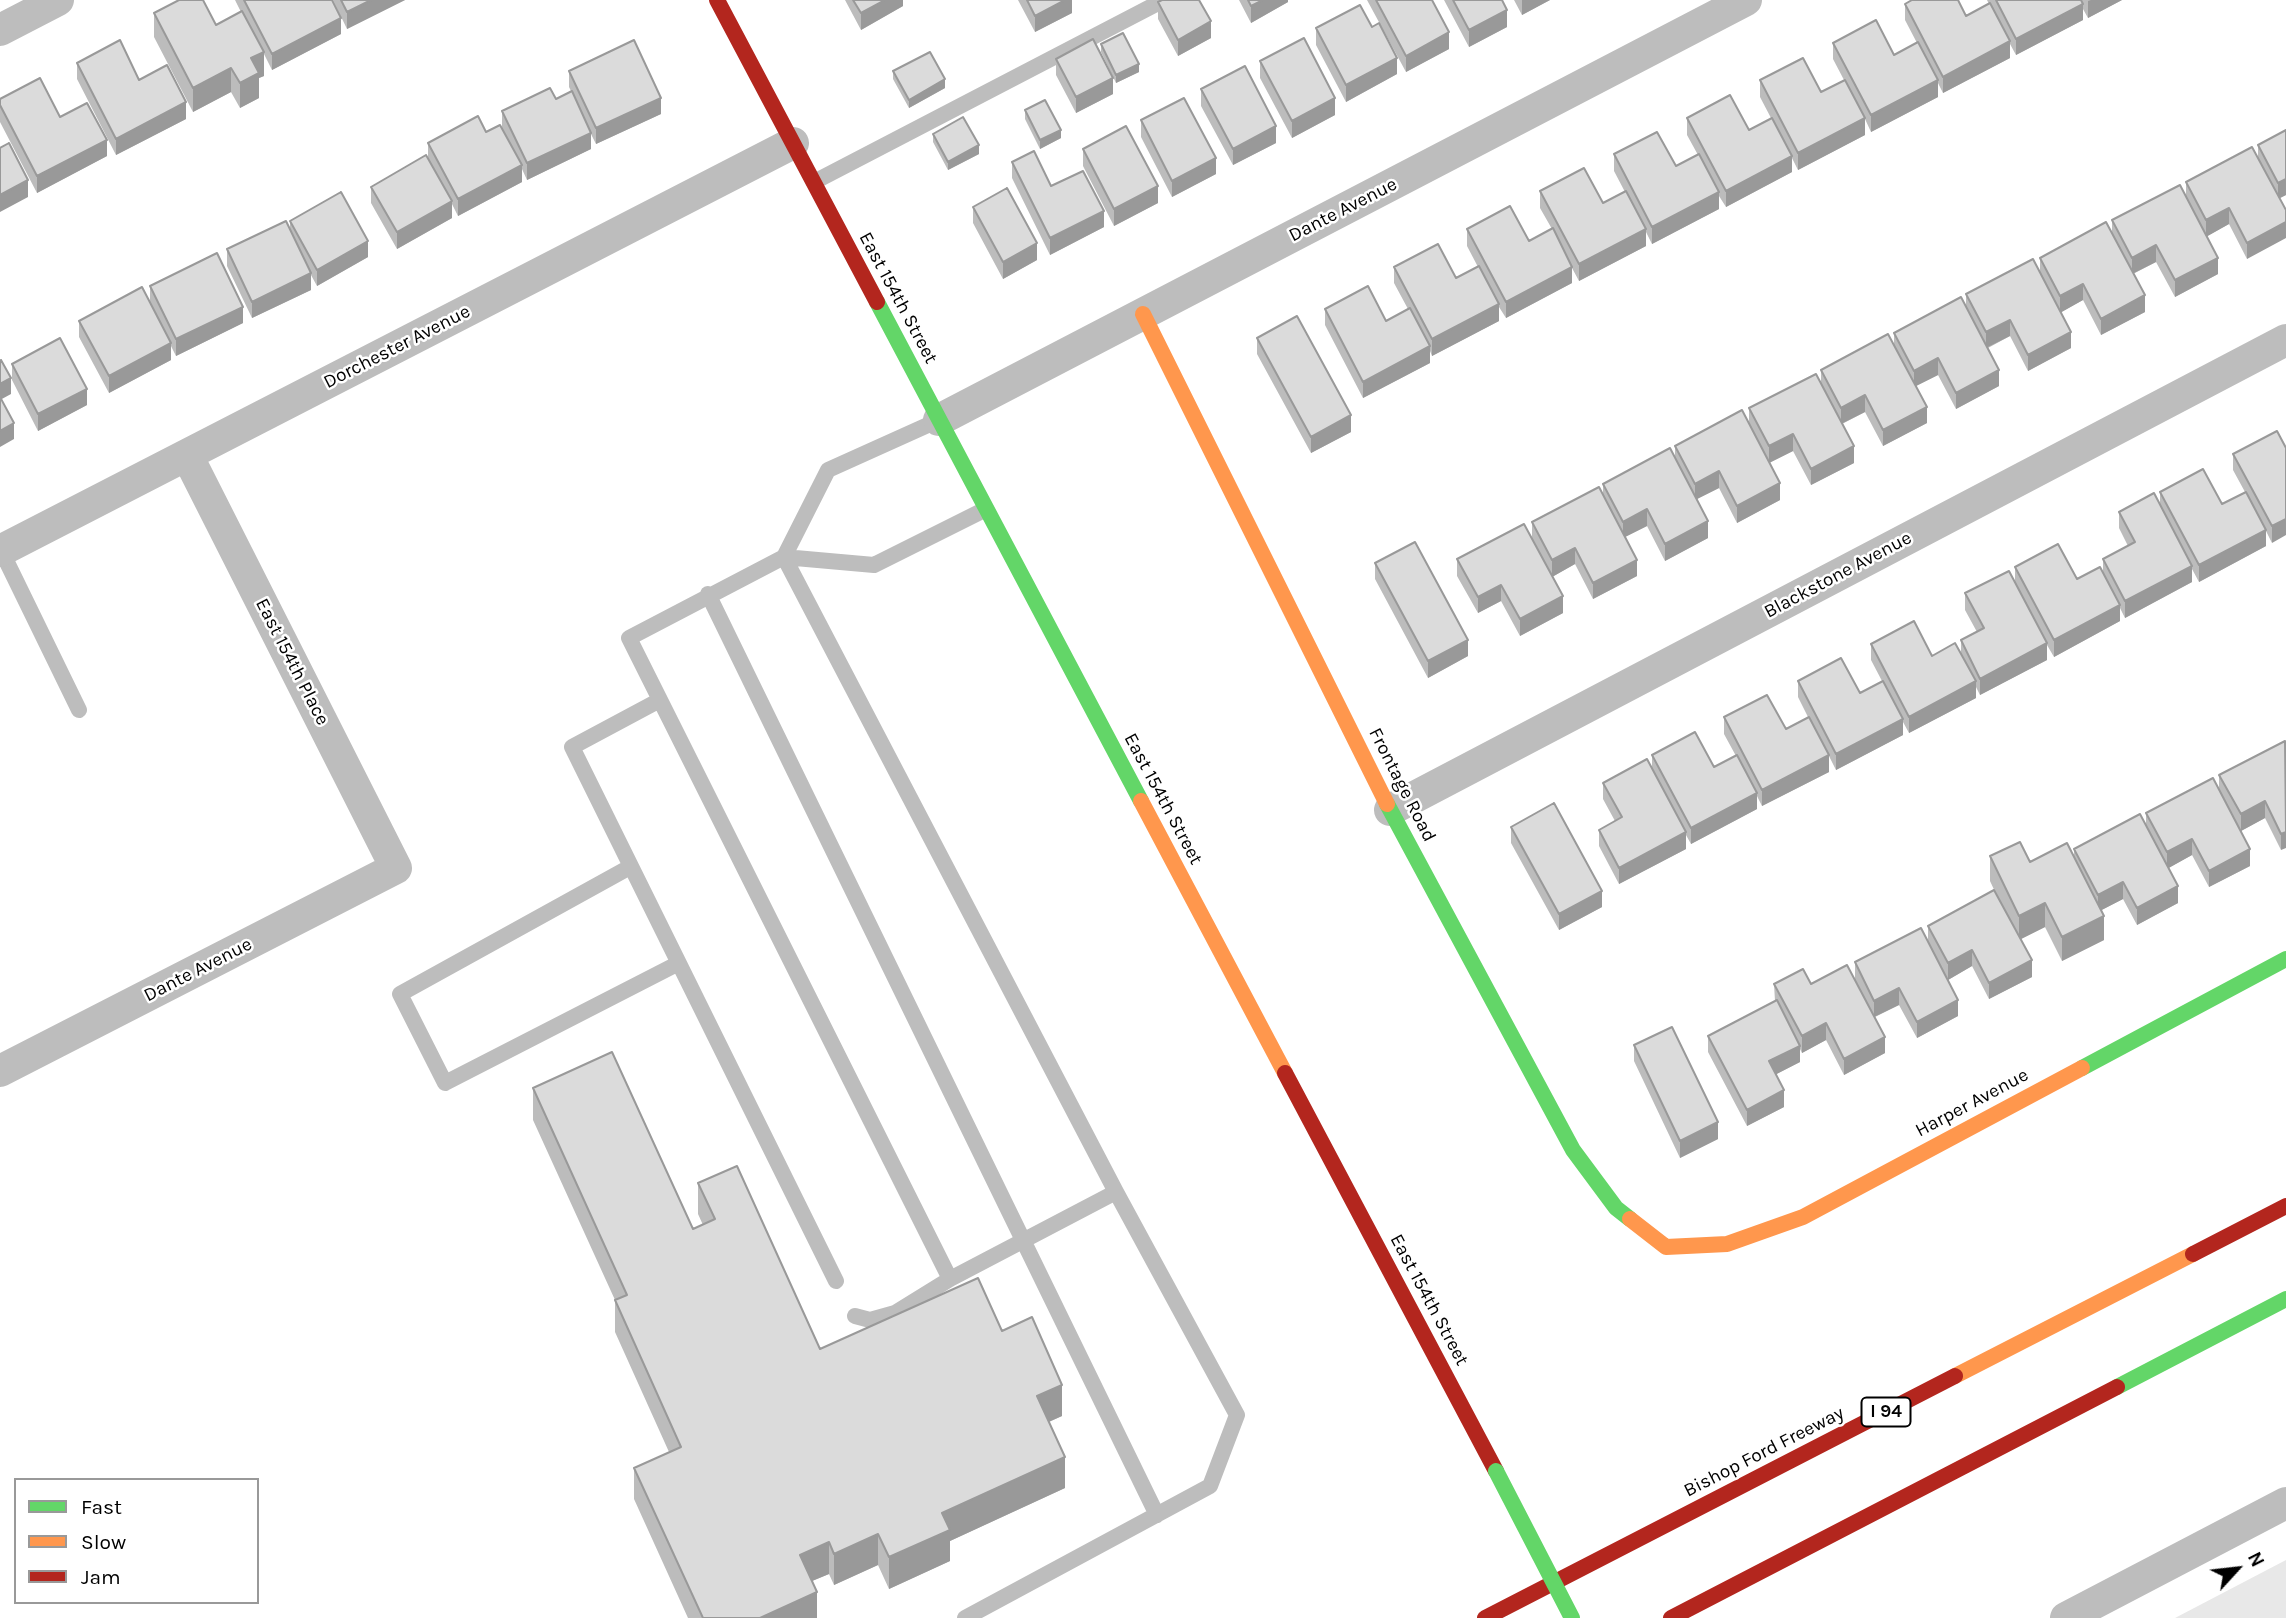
<!DOCTYPE html>
<style>
body{margin:0}
#map{position:relative;width:2286px;height:1618px;overflow:hidden;background:#fff;font-family:Karla,sans-serif}
canvas{display:block}
.legend{position:absolute;left:14px;top:1478px;width:245px;height:126px;box-sizing:border-box;background:#fff;border:2px solid #999;margin:0;padding:9px 12px;list-style:none;font-size:21px;color:#000}
.legend li{display:flex;align-items:center;gap:14px;height:35px}
.legend b{width:35px;border:2px solid #999}
.north{position:absolute;left:2202px;top:1534px;width:70px;height:70px;-webkit-text-stroke:5px #fff;paint-order:stroke;rotate:63deg;font-size:19px;font-weight:700;line-height:28px;text-align:center;color:#000}
.north::after{content:'';display:block;margin:auto;width:24px;height:32px;background:#000;clip-path:polygon(50% 0,100% 100%,50% 72%,0 100%)}
</style>
<div id="map">
<canvas width="2286" height="1618"></canvas>
<ul class="legend">
<li><b style="height:9px;background:#63d668"></b>Fast</li>
<li><b style="height:9px;background:#ff974d"></b>Slow</li>
<li><b style="height:9px;background:#b3261e"></b>Jam</li>
</ul>
<div class="north">N</div>
</div>
<script>
const context = document.querySelector('canvas').getContext('2d');
context.lineJoin = 'round';
function fillPath(path, color) {
  context.fillStyle = color;
  context.fill(path, 'evenodd');
}
function shape(rows) {
  const path = new Path2D();
  for (const r of rows) {
    path.moveTo(r[0], r[1]);
    for (let i = 2; i < r.length; i += 2) path.lineTo(r[i], r[i + 1]);
  }
  return path;
}
function stroke(path, color, width, dash) {
  context.strokeStyle = color;
  context.lineWidth = width;
  context.lineCap = dash ? 'butt' : 'round';
  context.setLineDash(dash || []);
  context.stroke(path);
}
function label(font, color, halo, rows, align = 'center') {
  context.font = font + ' Karla,sans-serif';
  context.lineWidth = 5;
  context.setLineDash([]);
  context.textBaseline = 'middle';
  context.strokeStyle = halo;
  context.fillStyle = color;
  for (const [text, x, y, turn = 0] of rows) {
    context.save();
    context.translate(x, y);
    context.rotate((+turn || 0) * Math.PI / 180);
    context.textAlign = isNaN(turn) ? turn : align;
    if (halo) context.strokeText(text, 0, 0);
    context.fillText(text, 0, 0);
    context.restore();
  }
}
fillPath(shape([
 [2286,1560,2286,1618,2175,1618]
]), '#e8e8e8');
stroke(shape([
 [814,182,1164,0],
 [1,550,79,710],
 [784,557,1116,1192,1237,1415,1210,1486,965,1618],
 [784,557,828,470,939,420],
 [708,594,1157,1515],
 [658,701,572,747,836,1281],
 [630,867,400,994,445,1083,677,964],
 [950,1279,629,638,784,557,874,565,986,509],
 [855,1316,870,1320,895,1313,950,1279,1116,1192]
]), '#bdbdbd', 16);
stroke(shape([
 [0,30,58,0],
 [939,420,1746,0],
 [0,551,793,143],
 [1390,810,2286,340],
 [0,1071,396,868,187,455],
 [2066,1618,2286,1503]
]), '#bdbdbd', 32);
stroke(shape([
 [877,302,1141,801],
 [1387,804,1573,1150,1616,1208,1630,1219],
 [2082,1068,2286,959],
 [2117,1387,2286,1299]
]), '#63d668', 16);
stroke(shape([
 [1143,314,1387,804],
 [1141,801,1285,1073],
 [1630,1219,1666,1247,1727,1244,1803,1217,2082,1068],
 [1955,1376,2193,1254]
]), '#ff974d', 16);
stroke(shape([
 [717,0,877,302],
 [1285,1073,1496,1471],
 [2193,1254,2286,1206],
 [1485,1618,1955,1376],
 [1671,1618,2117,1387]
]), '#b3261e', 16);
stroke(shape([
 [1496,1471,1572,1618]
]), '#63d668', 16);
fillPath(shape([
 [235,0,332,0,341,34,272,70,264,54,264,76,259,78,259,98,240,108,231,92,193,112,154,37,154,13,216,25,241,12],
 [333,0,405,0,347,29],
 [845,0,903,0,903,6,861,30],
 [1018,0,1072,0,1072,13,1035,32],
 [1239,0,1288,0,1288,2,1251,23],
 [1367,0,1432,0,1449,49,1406,72],
 [1444,0,1502,0,1507,27,1469,47],
 [1514,0,1550,0,1522,15],
 [1987,0,2122,0,2088,18,2083,9,2083,20,2016,55,2010,44,2010,58,1943,93,1938,83,1938,97,1871,132,1865,119,1865,135,1798,170,1792,158,1792,172,1726,207,1719,196,1719,209,1652,244,1646,232,1646,246,1579,281,1572,268,1572,283,1506,318,1499,307,1499,321,1432,356,1430,351,1430,363,1363,398,1325,325,1325,309,1386,321,1408,309,1394,283,1394,267,1456,278,1478,267,1467,246,1467,229,1529,241,1552,229,1540,208,1540,191,1603,203,1625,192,1614,171,1614,154,1676,166,1698,155,1687,135,1687,118,1749,130,1771,118,1760,97,1760,80,1821,92,1844,80,1833,59,1833,43,1894,55,1917,43,1905,20,1905,4,1966,16,1989,4],
 [1158,2,1211,38,1178,56,1158,19],
 [1372,27,1397,74,1346,102,1316,45,1316,28],
 [1101,44,1139,72,1116,83,1101,52],
 [1056,59,1113,94,1076,113,1056,75],
 [1260,61,1335,115,1292,138,1260,78],
 [77,63,139,80,186,119,116,155,77,79],
 [569,71,661,114,596,144,591,134,591,149,527,180,522,169,522,182,458,216,452,204,452,218,397,249,371,203,371,187,428,160,428,143,486,132,508,140,502,128,502,111,556,99,571,91,569,87],
 [893,71,945,88,909,108,893,79],
 [1201,89,1276,143,1233,165,1201,106],
 [0,99,60,117,107,156,37,193,0,122],
 [1025,110,1061,138,1040,149,1025,119],
 [1141,120,1216,174,1172,197,1141,137],
 [2286,130,2286,195,2280,198,2247,259,2229,224,2207,236,2218,274,2175,297,2156,262,2133,274,2145,312,2101,335,2083,300,2061,312,2071,348,2028,371,2010,336,1988,348,1999,386,1956,409,1938,375,1916,386,1927,423,1883,446,1865,412,1842,424,1854,463,1811,485,1793,451,1769,463,1749,425,1749,408,1821,384,1821,370,1894,345,1894,333,1966,307,1966,294,2040,272,2040,258,2112,234,2112,220,2186,196,2186,182,2258,157,2258,145],
 [933,134,979,154,948,170,933,142],
 [1083,149,1158,203,1114,226,1083,166],
 [1012,162,1051,186,1104,227,1050,255,1012,178],
 [973,207,1037,260,1003,279,973,223],
 [290,221,368,257,317,286,311,275,311,290,252,318,227,266,227,249,290,229],
 [150,286,243,323,176,356,171,346,171,360,109,393,79,337,79,321,156,315,150,302],
 [1257,338,1351,432,1311,453,1257,354],
 [12,364,87,405,38,431,12,380],
 [2277,431,2272,543,2266,531,2266,546,2199,582,2192,569,2192,582,2125,618,2120,608,2120,621,2054,657,2047,645,2047,660,1980,695,1976,687,1976,698,1909,733,1903,722,1903,735,1836,770,1829,756,1829,772,1762,806,1757,796,1757,809,1691,844,1686,835,1686,849,1619,884,1599,846,1599,830,1615,821,1603,799,1603,783,1652,769,1652,755,1714,767,1736,756,1724,734,1724,717,1786,729,1808,717,1798,697,1798,681,1860,693,1882,681,1871,660,1871,644,1932,656,1961,653,1961,640,1977,632,1965,610,1965,593,2015,583,2015,567,2077,579,2103,573,2103,559,2128,546,2119,528,2119,512,2160,505,2160,492,2222,504,2245,492,2233,470,2233,454],
 [1675,446,1780,500,1737,523,1719,488,1697,499,1708,538,1665,561,1647,526,1625,537,1637,576,1593,599,1575,564,1552,577,1563,613,1520,636,1501,601,1478,613,1457,576,1457,559,1532,538,1532,522,1603,495,1603,484,1675,457],
 [1375,563,1468,656,1428,678,1375,579],
 [2285,741,2281,850,2265,818,2241,831,2250,866,2209,887,2192,855,2168,868,2178,903,2137,925,2123,899,2101,910,2104,940,2062,961,2045,927,2021,939,2032,977,1989,999,1972,966,1948,980,1958,1016,1917,1038,1899,1005,1875,1017,1885,1053,1844,1075,1826,1040,1802,1053,1800,1049,1800,1062,1776,1074,1784,1107,1747,1126,1708,1052,1708,1036,1775,1001,1774,984,1811,984,1855,979,1855,962,1928,942,1928,926,1997,896,1990,881,1990,856,2030,862,2074,856,2074,849,2146,826,2146,813,2219,791,2219,775],
 [1511,827,1602,907,1559,930,1511,843],
 [1634,1045,1718,1139,1680,1158,1634,1061],
 [533,1088,693,1229,703,1225,698,1214,698,1183,820,1349,1002,1331,1062,1416,1049,1422,1065,1488,950,1541,950,1561,889,1589,878,1565,834,1585,829,1574,812,1581,817,1618,688,1618,634,1499,634,1468,669,1452,615,1332,615,1300,533,1120]
]), '#bcbcbc');
fillPath(shape([
 [371,0,405,0,347,29,347,12],
 [885,0,903,0,903,6,861,30,861,13],
 [1065,0,1072,0,1072,13,1035,32,1035,16],
 [1263,0,1288,0,1288,2,1251,23,1251,6],
 [1522,0,1550,0,1522,15],
 [2091,0,2122,0,2088,18,2088,1],
 [2083,4,2083,20,2016,55,2016,39],
 [1507,10,1507,27,1469,47,1469,30],
 [341,18,341,34,272,70,272,54],
 [1211,21,1211,38,1178,56,1178,40],
 [1449,32,1449,49,1406,72,1406,56],
 [2010,41,2010,58,1943,93,1943,77],
 [264,52,264,76,259,78,259,98,240,108,240,83,251,58],
 [1397,58,1397,74,1346,102,1346,85],
 [1139,64,1139,72,1116,83,1116,75],
 [231,68,231,92,193,112,193,88],
 [1113,78,1113,94,1076,113,1076,97],
 [945,79,945,88,909,108,909,100],
 [1938,80,1938,97,1871,132,1871,115],
 [661,98,661,114,596,144,596,128],
 [1335,98,1335,115,1292,138,1292,121],
 [186,102,186,119,116,155,116,139],
 [1865,118,1865,135,1798,170,1798,153],
 [1276,126,1276,143,1233,165,1233,149],
 [1061,130,1061,138,1040,149,1040,140],
 [591,133,591,149,527,180,527,163],
 [107,140,107,156,37,193,37,176],
 [979,145,979,154,948,170,948,162],
 [1792,156,1792,172,1726,207,1726,191],
 [1216,158,1216,174,1172,197,1172,181],
 [522,165,522,182,458,216,458,199],
 [2286,179,2286,195,2278,199,2278,183],
 [28,180,28,197,0,212,0,195],
 [1158,186,1158,203,1114,226,1114,209],
 [1719,192,1719,209,1652,244,1652,227],
 [452,201,452,218,397,249,397,232],
 [2229,208,2229,224,2206,237,2206,220],
 [1104,211,1104,227,1050,255,1050,238],
 [2286,222,2286,238,2247,259,2247,243],
 [1646,229,1646,246,1579,281,1579,264],
 [368,241,368,257,317,286,317,270],
 [1037,243,1037,260,1003,279,1003,262],
 [2156,245,2156,262,2132,274,2132,258],
 [2218,258,2218,274,2175,297,2175,280],
 [1572,267,1572,283,1506,318,1506,302],
 [311,273,311,290,252,318,252,302],
 [2083,284,2083,300,2060,313,2060,296],
 [2145,295,2145,312,2101,335,2101,319],
 [1499,304,1499,321,1432,356,1432,339],
 [243,307,243,323,176,356,176,339],
 [2010,320,2010,336,1986,348,1986,332],
 [2071,332,2071,348,2028,371,2028,355],
 [171,343,171,360,109,393,109,376],
 [1430,346,1430,363,1363,398,1363,382],
 [1938,358,1938,375,1914,387,1914,371],
 [1999,370,1999,386,1956,409,1956,393],
 [11,378,11,394,0,400,0,384],
 [87,389,87,405,38,431,38,414],
 [1865,395,1865,412,1841,424,1841,408],
 [1927,407,1927,423,1883,446,1883,430],
 [1351,415,1351,432,1311,453,1311,437],
 [14,423,14,439,0,447,0,431],
 [1793,434,1793,451,1769,463,1769,446],
 [1854,446,1854,463,1811,485,1811,469],
 [1719,471,1719,488,1695,500,1695,484],
 [1780,483,1780,500,1737,523,1737,506],
 [1647,509,1647,526,1623,538,1623,522],
 [2286,519,2286,535,2272,543,2272,526],
 [1708,521,1708,538,1665,561,1665,544],
 [2266,530,2266,546,2199,582,2199,565],
 [1575,548,1575,564,1552,577,1552,560],
 [1637,560,1637,576,1593,599,1593,583],
 [2192,566,2192,582,2125,618,2125,601],
 [1501,585,1501,601,1478,613,1478,597],
 [1563,596,1563,613,1520,636,1520,619],
 [2120,605,2120,621,2054,657,2054,640],
 [1468,640,1468,656,1428,678,1428,661],
 [2047,643,2047,660,1980,695,1980,679],
 [1976,681,1976,698,1909,733,1909,717],
 [1903,719,1903,735,1836,770,1836,754],
 [1829,755,1829,772,1762,806,1762,790],
 [1757,793,1757,809,1691,844,1691,828],
 [2265,801,2265,818,2241,831,2241,814],
 [1686,832,1686,849,1619,884,1619,868],
 [2286,832,2286,848,2281,850,2281,834],
 [2192,839,2192,855,2167,869,2167,852],
 [2250,849,2250,866,2209,887,2209,871],
 [2123,882,2123,899,2098,912,2098,895],
 [2178,886,2178,903,2137,925,2137,908],
 [1602,891,1602,907,1559,930,1559,914],
 [2045,903,2045,927,2019,940,2019,916],
 [2104,916,2104,940,2062,961,2062,937],
 [1972,950,1972,966,1948,980,1948,963],
 [2032,960,2032,977,1989,999,1989,983],
 [1899,988,1899,1005,1874,1017,1874,1001],
 [1958,1000,1958,1016,1917,1038,1917,1022],
 [1826,1023,1826,1040,1802,1053,1802,1036],
 [1885,1037,1885,1053,1844,1075,1844,1059],
 [1800,1046,1800,1062,1769,1078,1769,1061],
 [1784,1090,1784,1107,1747,1126,1747,1110],
 [1718,1122,1718,1139,1680,1158,1680,1141],
 [1062,1385,1062,1416,1037,1427,1037,1396],
 [1065,1457,1065,1488,950,1541,950,1561,889,1589,889,1557,942,1513],
 [878,1534,878,1565,834,1585,834,1554],
 [829,1542,829,1574,800,1586,800,1555],
 [817,1592,817,1618,760,1618]
]), '#999');
const building = shape([
 [179,0,203,0,216,25,242,11,264,52,251,58,259,73,240,83,231,68,193,88,154,13,179,0],
 [244,0,332,0,341,18,272,54,244,0],
 [341,0,371,0,347,12,341,0],
 [853,0,885,0,861,13,853,0],
 [1027,0,1065,0,1035,16,1027,0],
 [1162,0,1199,0,1211,21,1178,40,1158,2,1162,0],
 [1248,0,1263,0,1251,6,1248,0],
 [1376,0,1432,0,1449,32,1406,56,1376,0],
 [1453,0,1502,0,1507,10,1469,30,1453,0],
 [1912,0,1958,0,1966,16,1990,3,2010,41,1943,77,1905,4,1912,0],
 [1996,0,2081,0,2083,4,2016,39,1996,0],
 [1360,5,1372,27,1379,23,1397,58,1346,85,1316,28,1360,5],
 [1876,20,1894,55,1918,42,1938,80,1871,115,1833,43,1876,20],
 [1123,33,1139,64,1116,75,1101,44,1123,33],
 [1304,38,1335,98,1292,121,1260,61,1304,38],
 [1093,39,1113,78,1076,97,1056,59,1093,39],
 [120,40,139,80,167,65,186,102,116,139,77,63,120,40],
 [634,40,661,98,596,128,569,71,634,40],
 [930,52,945,79,909,100,893,71,930,52],
 [1803,58,1821,92,1845,80,1865,118,1798,153,1760,80,1803,58],
 [1245,66,1276,126,1233,149,1201,89,1245,66],
 [40,78,60,117,87,103,107,140,37,176,0,105,0,99,40,78],
 [550,88,556,99,572,91,591,133,527,163,502,111,550,88],
 [1730,95,1749,130,1772,118,1792,156,1726,191,1687,118,1730,95],
 [1184,98,1216,158,1172,181,1141,120,1184,98],
 [1045,100,1061,130,1040,140,1025,110,1045,100],
 [478,116,486,132,500,125,522,165,458,199,428,143,478,116],
 [963,117,979,145,948,162,933,134,963,117],
 [1126,126,1158,186,1114,209,1083,149,1126,126],
 [2286,130,2286,179,2278,183,2258,145,2286,130],
 [1657,132,1676,166,1699,154,1719,192,1652,227,1614,154,1657,132],
 [9,143,28,180,0,195,0,148,9,143],
 [2252,147,2286,210,2286,222,2247,243,2229,208,2206,220,2186,182,2252,147],
 [1034,151,1051,186,1083,171,1104,211,1050,238,1012,162,1034,151],
 [426,155,452,201,397,232,371,187,426,155],
 [1584,168,1603,203,1626,191,1646,229,1579,264,1540,191,1584,168],
 [2180,185,2218,258,2175,280,2156,245,2132,258,2112,220,2180,185],
 [1007,188,1037,243,1003,262,973,207,1007,188],
 [341,192,368,241,317,270,290,221,341,192],
 [1510,206,1529,241,1553,228,1572,267,1506,302,1467,229,1510,206],
 [286,221,311,273,252,302,227,249,286,221],
 [2106,222,2145,295,2101,319,2083,284,2060,296,2040,258,2106,222],
 [1438,244,1456,278,1479,266,1499,304,1432,339,1394,267,1438,244],
 [217,253,243,307,176,339,150,286,217,253],
 [2033,259,2071,332,2028,355,2010,320,1986,332,1966,294,2033,259],
 [1368,286,1386,321,1410,308,1430,346,1363,382,1325,309,1368,286],
 [142,287,171,343,109,376,79,321,142,287],
 [1961,297,1999,370,1956,393,1938,358,1914,371,1894,333,1961,297],
 [1297,316,1351,415,1311,437,1257,338,1297,316],
 [1888,334,1927,407,1883,430,1865,395,1841,408,1821,370,1888,334],
 [60,338,87,389,38,414,12,364,60,338],
 [1,360,11,378,0,384,0,361,1,360],
 [1816,374,1854,446,1811,469,1793,434,1769,446,1749,408,1816,374],
 [0,397,14,423,0,431,0,397],
 [1742,410,1780,483,1737,506,1719,471,1695,484,1675,446,1742,410],
 [2277,431,2286,448,2286,519,2272,526,2233,454,2277,431],
 [1670,448,1708,521,1665,544,1647,509,1623,522,1603,484,1670,448],
 [2203,469,2222,504,2246,492,2266,530,2199,565,2160,492,2203,469],
 [1599,487,1637,560,1593,583,1575,548,1552,560,1532,522,1599,487],
 [2154,493,2192,566,2125,601,2103,559,2135,542,2119,512,2154,493],
 [1524,524,1563,596,1520,619,1501,585,1478,597,1457,559,1524,524],
 [1415,542,1468,640,1428,661,1375,563,1415,542],
 [2058,544,2077,579,2100,567,2120,605,2054,640,2015,567,2058,544],
 [2009,571,2047,643,1980,679,1961,640,1984,628,1965,593,2009,571],
 [1914,621,1932,656,1955,643,1976,681,1909,717,1871,644,1914,621],
 [1841,658,1860,693,1883,681,1903,719,1836,754,1798,681,1841,658],
 [1767,695,1786,729,1809,717,1829,755,1762,790,1724,717,1767,695],
 [1695,732,1714,767,1737,755,1757,793,1691,828,1652,755,1695,732],
 [2285,741,2286,832,2281,834,2265,801,2241,814,2219,775,2285,741],
 [1647,759,1686,832,1619,868,1599,830,1622,817,1603,783,1647,759],
 [2213,778,2250,849,2209,871,2192,839,2167,852,2146,813,2213,778],
 [1554,803,1602,891,1559,914,1511,827,1554,803],
 [2140,814,2178,886,2137,908,2123,882,2098,895,2074,849,2140,814],
 [2020,842,2030,862,2067,843,2104,916,2062,937,2045,903,2019,916,1990,856,2020,842],
 [1994,890,2032,960,1989,983,1972,950,1948,963,1928,926,1994,890],
 [1921,928,1958,1000,1917,1022,1899,988,1874,1001,1855,962,1921,928],
 [1847,965,1885,1037,1844,1059,1826,1023,1802,1036,1774,984,1803,969,1811,984,1847,965],
 [1777,1000,1800,1046,1769,1061,1784,1090,1747,1110,1708,1036,1777,1000],
 [1672,1027,1718,1122,1680,1141,1634,1045,1672,1027],
 [612,1052,693,1229,715,1219,698,1183,737,1166,820,1349,978,1278,1002,1331,1032,1317,1062,1385,1037,1396,1065,1457,942,1513,950,1530,889,1557,878,1534,834,1554,829,1542,800,1555,817,1592,760,1618,703,1618,634,1468,681,1447,615,1300,627,1295,533,1088,612,1052]
]);
fillPath(building, '#dbdbdb');
stroke(building, '#999', 2);
for (const [x, y, w] of [
 [1886,1412,49]
]) {
  const box = new Path2D();
  box.roundRect(x - w / 2, y - 14.5, w, 29, 5);
  context.fillStyle = '#fff';
  context.fill(box);
  stroke(box, '#000', 2);
}
label('bold 18px', '#000', null, [
 ["I 94",1886,1412]
]);
label('19px', '#000', '#fff', [
 ["Dante Avenue",1343,210,-27],
 ["East 154th Street",898,298,62],
 ["Dorchester Avenue",397,347,-27],
 ["Blackstone Avenue",1838,575,-28],
 ["East 154th Place",292,662,63],
 ["Frontage Road",1402,785,63],
 ["East 154th Street",1163,799,62],
 ["Dante Avenue",198,970,-27],
 ["Harper Avenue",1972,1103,-28],
 ["East 154th Street",1429,1300,62],
 ["Bishop Ford Freeway",1764,1452,-27]
]);
</script>
